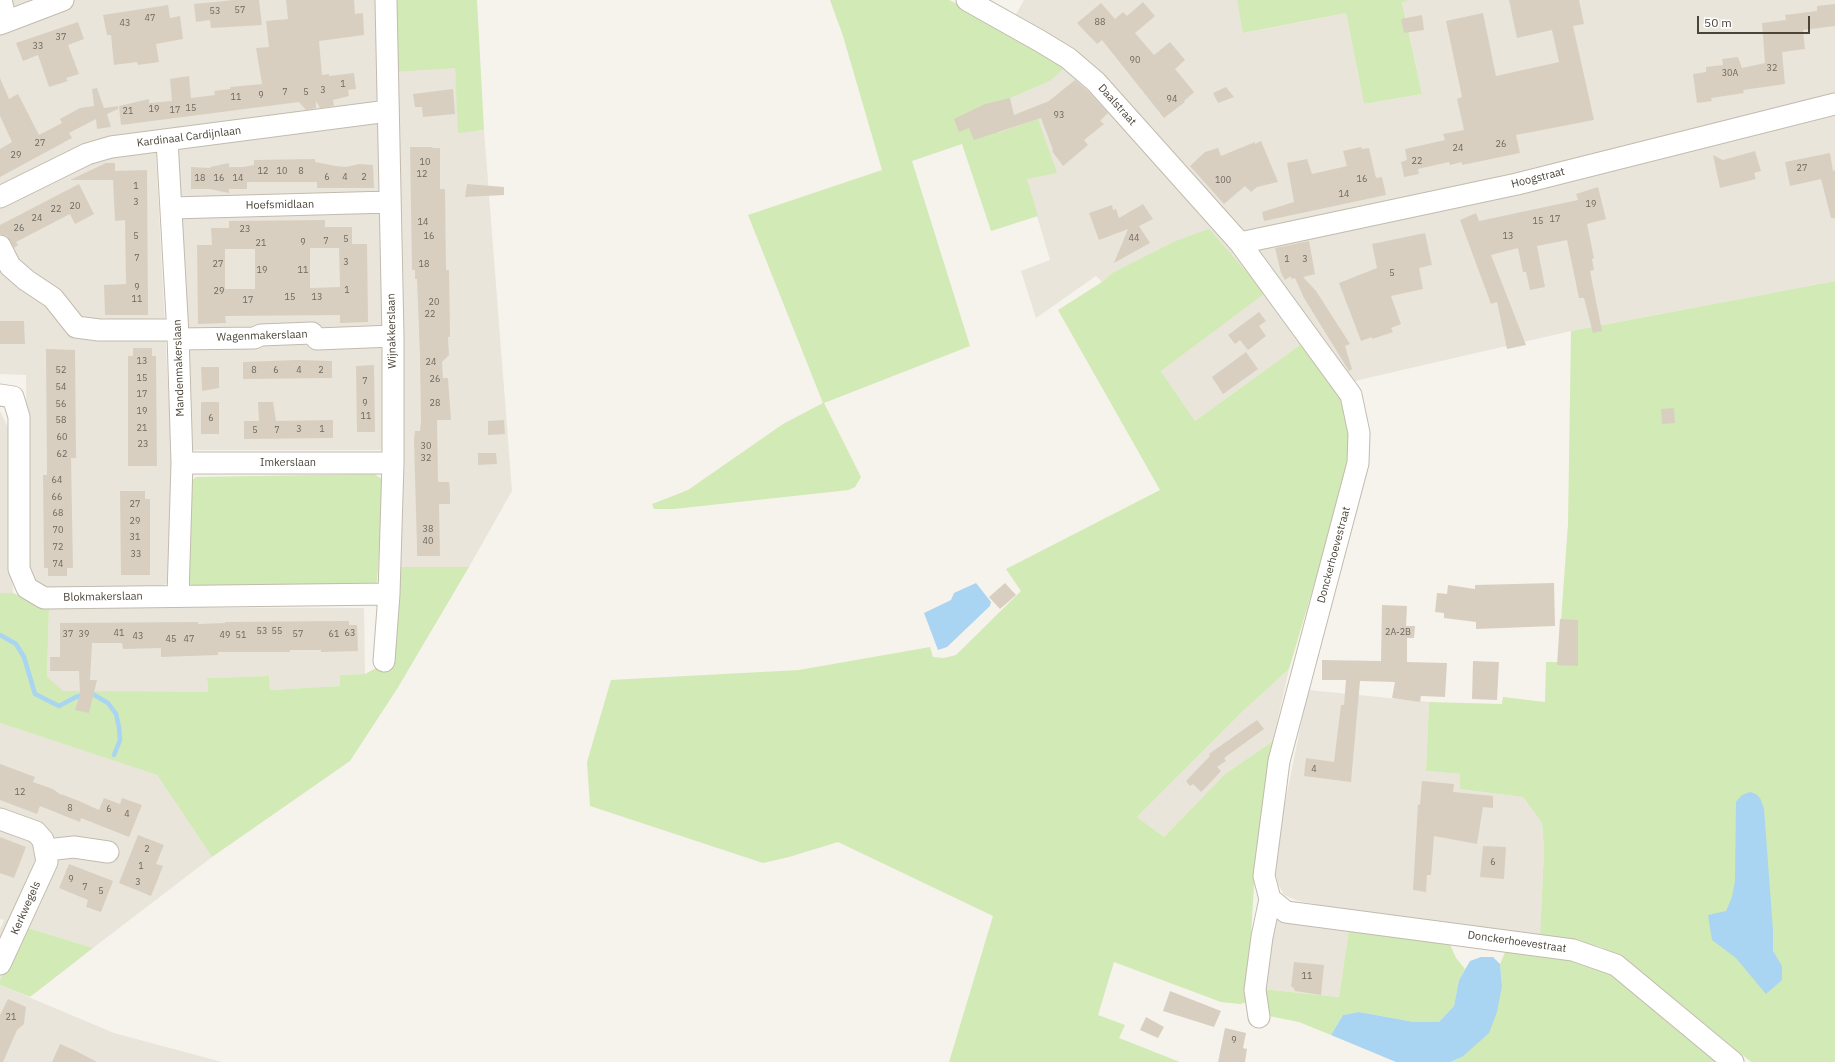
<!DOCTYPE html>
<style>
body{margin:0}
#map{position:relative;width:1835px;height:1062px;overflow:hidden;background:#f6f3ec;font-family:"IBM Plex Sans",sans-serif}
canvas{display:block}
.scale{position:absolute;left:1697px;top:16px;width:113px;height:18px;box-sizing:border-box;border:2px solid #4b4439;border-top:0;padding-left:5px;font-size:12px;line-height:14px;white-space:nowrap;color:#4b4439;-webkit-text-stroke:3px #fff;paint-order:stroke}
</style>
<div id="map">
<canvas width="1835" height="1062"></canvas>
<div class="scale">50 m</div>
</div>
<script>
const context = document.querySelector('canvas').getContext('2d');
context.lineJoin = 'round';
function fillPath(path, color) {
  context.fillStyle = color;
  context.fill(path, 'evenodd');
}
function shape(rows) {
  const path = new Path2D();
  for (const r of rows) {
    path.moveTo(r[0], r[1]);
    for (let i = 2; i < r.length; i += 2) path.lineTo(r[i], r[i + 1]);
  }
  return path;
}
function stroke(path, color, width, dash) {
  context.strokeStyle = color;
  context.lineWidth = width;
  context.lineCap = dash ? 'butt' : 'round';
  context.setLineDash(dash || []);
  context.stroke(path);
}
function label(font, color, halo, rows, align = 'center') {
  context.font = font + ' "IBM Plex Sans",sans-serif';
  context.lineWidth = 3;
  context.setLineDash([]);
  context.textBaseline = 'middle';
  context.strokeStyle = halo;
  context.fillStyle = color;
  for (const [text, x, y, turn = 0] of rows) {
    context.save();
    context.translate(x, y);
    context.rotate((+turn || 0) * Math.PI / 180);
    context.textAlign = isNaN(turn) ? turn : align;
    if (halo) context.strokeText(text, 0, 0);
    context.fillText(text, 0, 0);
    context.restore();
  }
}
fillPath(shape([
 [0,0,392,0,455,67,459,132,484,130,512,491,469,567,399,567,384,450,190,450,178,154,156,154,172,462,168,583,151,590,48,592,28,572,26,375,0,374],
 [1024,0,1237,0,1244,33,1346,13,1364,104,1422,94,1402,1,1410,0,1835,0,1835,281,1571,331,1359,380,1337,388,1304,342,1195,421,1161,371,1264,293,1173,242,1112,273,1102,282,1096,276,1036,318,1021,271,1050,260,1026,179,1057,172,997,133,990,107,1050,81,1006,32],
 [0,411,8,427,13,593,0,593],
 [49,607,364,608,365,674,340,675,341,686,270,690,269,676,207,678,208,692,63,692,47,678],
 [1289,669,1273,741,1225,774,1164,837,1137,817,1243,711],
 [1308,690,1429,702,1426,771,1460,774,1460,789,1523,797,1542,823,1544,851,1540,937,1363,914,1298,901,1284,895,1278,884,1276,875,1278,837],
 [0,723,157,775,212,857,93,948,25,927,0,980,0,929,4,920,0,919],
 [1279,919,1349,929,1339,997,1262,989,1273,920],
 [0,985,114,1033,222,1062,0,1062]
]), '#eae5da');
fillPath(shape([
 [392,0,477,0,484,130,458,133,455,68,393,72],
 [830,0,949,0,974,12,1064,68,1050,81,990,107,998,133,1038,119,1057,173,1027,179,1038,216,991,231,962,144,912,161,970,346,824,403,861,477,855,487,849,490,674,509,654,509,652,504,688,490,783,424,823,403,748,215,882,170,843,36],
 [1237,0,1410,0,1402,2,1422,94,1364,104,1346,13,1243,33],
 [1209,229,1265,293,1161,371,1195,421,1304,342,1342,396,1350,416,1348,470,1289,669,1243,711,1137,817,1164,837,1225,774,1273,741,1256,852,1247,1002,1240,1004,1221,1002,1114,962,1098,1015,1125,1025,1119,1038,1180,1062,949,1062,993,916,838,842,789,857,763,863,590,806,587,762,611,680,799,670,930,647,933,657,944,658,956,655,1021,591,1006,569,1160,490,1058,310,1102,282,1112,273,1173,242],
 [1835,281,1835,1062,1751,1062,1635,967,1601,947,1540,937,1544,851,1542,823,1523,797,1460,789,1460,774,1426,771,1429,702,1502,704,1503,697,1545,702,1546,662,1558,662,1568,524,1571,331],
 [374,474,384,480,377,582,366,588,197,589,187,582,190,482,196,477],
 [399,567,469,567,397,689,350,761,212,857,157,775,0,723,0,593,13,593,49,607,47,677,63,691,208,692,207,678,269,676,270,690,340,686,340,675,365,674,389,661],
 [25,927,93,948,30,997,0,985,0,980],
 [1349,929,1449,942,1456,958,1465,969,1459,980,1454,1006,1439,1022,1414,1022,1359,1012,1343,1015,1331,1035,1299,1022,1264,1015,1262,989,1339,997],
 [1506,950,1559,953,1605,967,1723,1062,1450,1062,1462,1057,1502,986,1500,964]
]), '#d2eab5');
fillPath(shape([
 [976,583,991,602,990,606,947,647,938,650,924,613,951,600,954,593],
 [1750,792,1756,794,1760,798,1764,809,1773,931,1773,951,1782,966,1782,980,1766,994,1736,958,1712,940,1708,915,1726,911,1732,897,1735,881,1736,802,1742,795],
 [1481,957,1493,957,1500,964,1502,986,1497,1012,1489,1033,1462,1057,1450,1062,1396,1062,1331,1035,1343,1015,1359,1012,1414,1022,1439,1022,1454,1006,1459,980,1470,961]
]), '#a9d4f2');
stroke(shape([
 [0,635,16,644,24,657,35,694,59,706,76,697,91,693,108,703,116,714,119,727,120,740,114,755]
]), '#a9d4f2', 4.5);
fillPath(shape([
 [234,0,259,0,262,25,211,28,210,20,196,22,194,4],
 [286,0,354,0,355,14,363,13,364,35,319,41,322,75,329,74,329,76,354,73,356,89,348,90,349,96,333,100,334,106,320,108,316,101,316,108,306,110,299,102,121,125,119,106,149,99,149,103,172,101,170,79,189,76,191,98,215,95,214,91,230,89,230,87,262,84,256,48,269,47,266,21,288,19],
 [1509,0,1579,0,1584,24,1573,26,1594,120,1516,135,1520,153,1462,165,1462,162,1450,165,1449,162,1418,169,1419,174,1404,177,1401,162,1407,160,1405,149,1445,140,1443,134,1464,130,1457,99,1462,97,1446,21,1483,13,1496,76,1559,62,1552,30,1517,38],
 [1143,2,1155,16,1135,33,1154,55,1170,42,1185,60,1175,69,1194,92,1184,101,1185,102,1164,118,1102,40,1097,44,1077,23,1101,3,1115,19,1123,12,1127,16],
 [1835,4,1835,26,1803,30,1805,49,1782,52,1785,84,1743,90,1744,93,1711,98,1712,101,1697,103,1693,74,1706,72,1706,67,1723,65,1722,59,1738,57,1742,68,1765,63,1762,23,1786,20,1785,15,1817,11,1817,6],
 [168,5,170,18,180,16,183,39,156,44,159,62,138,65,137,62,114,65,111,35,107,35,103,15],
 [1422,15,1424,30,1404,33,1401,19],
 [78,22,84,39,68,45,79,74,66,78,68,81,49,87,38,55,23,61,16,43],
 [0,78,9,99,18,94,39,135,62,123,60,119,80,108,94,106,92,89,97,88,104,108,118,106,118,109,107,114,111,127,97,129,96,119,69,133,72,138,0,177,0,149,12,142,0,116],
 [1075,80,1088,91,1108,113,1100,121,1104,124,1084,140,1088,145,1063,166,1052,151,1053,150,1041,118,974,140,969,128,959,132,954,119,985,104,1010,98,1014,115,1049,101],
 [1226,87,1234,97,1218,103,1213,93],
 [453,89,455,114,423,117,422,107,415,107,413,94],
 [1261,141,1278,182,1257,187,1251,192,1245,186,1224,204,1190,166,1205,152,1218,148,1221,156,1255,142,1255,144],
 [410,147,432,147,433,148,440,148,440,189,445,189,446,270,449,270,450,337,448,337,449,355,442,362,443,378,448,378,451,420,437,420,438,482,449,482,450,492,450,504,439,504,440,556,417,556,417,547,414,440,415,431,420,431,421,422,420,356,417,279,415,279,415,270,412,270],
 [1361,147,1362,149,1369,148,1376,178,1382,177,1386,195,1264,221,1262,212,1294,202,1287,163,1307,159,1312,174,1347,166,1343,151],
 [1755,151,1761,171,1754,173,1756,179,1720,188,1713,155,1723,160],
 [1830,153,1833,171,1835,170,1835,218,1831,218,1821,179,1790,186,1785,162],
 [315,159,315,162,336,166,346,167,359,164,373,165,374,188,317,188,317,182,247,182,247,189,229,189,229,193,210,189,191,189,191,167,210,168,210,167,229,163,229,167,243,167,254,165,254,160],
 [106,163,115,163,115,171,147,170,148,315,105,315,104,285,126,284,125,220,115,221,113,180,70,180],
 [79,184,94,214,75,224,70,214,16,242,18,245,14,248,7,236,0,234,0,225],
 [467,184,504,187,504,195,465,197],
 [1598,187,1606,219,1587,224,1594,258,1592,259,1594,270,1590,271,1602,331,1593,333,1584,298,1579,298,1567,240,1537,246,1545,287,1530,290,1526,272,1523,272,1518,248,1491,255,1526,345,1507,349,1497,302,1491,304,1460,220,1476,213,1479,221,1578,200,1576,194],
 [1143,204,1153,219,1139,226,1150,243,1114,263,1128,229,1099,240,1089,213,1112,205,1113,210,1116,209,1119,218],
 [325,220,325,227,352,227,352,244,367,244,368,322,340,323,340,315,225,316,226,323,198,324,197,245,212,245,211,228,229,228,229,221],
 [310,248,339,248,340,287,310,288],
 [225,249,255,249,255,289,225,289],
 [1425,233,1432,265,1419,268,1423,289,1391,296,1401,324,1391,328,1393,332,1372,339,1372,337,1361,341,1339,283,1377,268,1372,244],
 [1309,241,1315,274,1303,277,1316,291,1350,344,1345,346,1352,369,1349,371,1304,298,1295,278,1291,279,1291,276,1285,280,1281,273,1275,248],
 [1259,312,1266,321,1259,326,1266,336,1248,350,1240,340,1235,344,1228,335],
 [0,321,24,321,25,344,0,344],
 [133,348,152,348,152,356,156,356,157,466,128,466,128,356,133,356],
 [46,349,75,350,76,458,71,458,73,568,67,568,67,576,48,576,48,568,44,568,43,475,47,475],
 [1246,352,1258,369,1223,394,1212,377],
 [297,360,332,361,332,378,243,379,243,362],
 [374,365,375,432,357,432,356,366],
 [201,367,219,367,219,388,202,391],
 [201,402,219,402,219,434,201,434],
 [258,402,273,402,276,421,333,420,333,438,244,439,244,421,259,421],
 [1674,408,1675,423,1662,424,1661,409],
 [504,420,505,434,488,435,488,421],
 [478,453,496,453,497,464,478,465],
 [120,491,145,491,145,499,150,499,150,575,121,575],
 [1005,583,1016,595,1000,609,989,597],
 [1554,583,1555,626,1476,629,1476,622,1444,618,1444,613,1435,612,1437,593,1447,594,1448,585,1475,589,1475,585],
 [1382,605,1407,606,1406,626,1415,626,1414,638,1407,638,1407,662,1447,663,1445,697,1421,696,1420,702,1392,698,1395,682,1360,681,1351,782,1304,776,1306,758,1334,762,1341,705,1344,705,1346,680,1322,680,1322,660,1381,661],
 [1560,619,1578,620,1578,666,1557,665],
 [349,621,349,625,357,625,358,651,321,652,321,650,290,650,290,652,218,652,218,655,161,657,161,648,123,649,122,643,92,643,90,680,97,680,89,713,75,710,80,694,79,671,50,671,50,657,60,657,60,623,198,622,198,624,225,623,225,622],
 [1473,661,1499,662,1497,700,1472,699],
 [1257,720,1264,729,1224,758,1226,761,1217,767,1221,771,1209,784,1201,792,1193,784,1190,786,1186,781,1210,756,1209,754],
 [0,764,35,777,33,782,53,789,61,795,61,794,79,801,99,810,104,798,120,804,122,798,142,805,129,837,81,818,80,822,40,806,37,814,0,800],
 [1422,781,1454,784,1453,792,1493,796,1493,808,1483,807,1477,844,1434,836,1431,875,1427,875,1426,892,1413,890,1418,804,1420,805],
 [138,835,164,845,156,864,163,866,151,896,119,883],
 [0,837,26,847,14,878,0,873],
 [1483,846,1506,847,1504,879,1480,877],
 [69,864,113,881,101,912,86,907,88,900,59,888],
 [1294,962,1324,965,1321,995,1295,991,1293,987,1291,987],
 [1170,991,1221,1011,1214,1027,1163,1011],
 [8,999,26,1007,24,1024,17,1030,3,1062,0,1062,0,1015],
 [1146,1017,1164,1027,1158,1038,1140,1030],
 [1225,1028,1246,1033,1243,1048,1247,1049,1245,1062,1218,1062],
 [60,1044,76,1051,97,1062,52,1062]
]), '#d8cfc1');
const minor = shape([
 [1,0,6,21],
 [967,0,1040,41,1068,58,1096,82,1240,243,1351,395,1359,433,1358,463,1279,761,1264,876,1270,899,1262,937,1255,990,1259,1017],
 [0,24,63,0],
 [167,140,178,335,182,463,178,596],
 [0,197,87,154,111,147,388,111],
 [172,208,389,202],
 [1240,243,1517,184,1835,104],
 [0,246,10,266,26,280,53,298,76,327,99,330,178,330],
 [178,339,254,338,261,335,312,333,317,339,393,336],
 [0,395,13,397,19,417,19,569,27,588,44,598,389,594],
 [182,463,393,463],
 [384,661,389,594,393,463,393,336,386,0],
 [0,819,36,832,43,840,47,862,0,964],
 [46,850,74,847,108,852],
 [1270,899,1286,912,1573,950,1616,965,1733,1062]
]);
stroke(minor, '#c2bbae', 23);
stroke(minor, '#fff', 21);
label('9px', '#6e675b', null, [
 ["57",240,10],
 ["53",215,11],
 ["47",150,18],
 ["88",1100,22],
 ["43",125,23],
 ["37",61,37],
 ["33",38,46],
 ["90",1135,60],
 ["32",1772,68],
 ["30A",1730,73],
 ["1",343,84],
 ["3",323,90],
 ["7",285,92],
 ["5",306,92],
 ["9",261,95],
 ["11",236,97],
 ["94",1172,99],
 ["15",191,108],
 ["19",154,109],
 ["17",175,110],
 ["21",128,111],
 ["93",1059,115],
 ["27",40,143],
 ["26",1501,144],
 ["24",1458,148],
 ["29",16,155],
 ["22",1417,161],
 ["10",425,162],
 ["27",1802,168],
 ["12",263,171],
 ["10",282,171],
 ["8",301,171],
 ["12",422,174],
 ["6",327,177],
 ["4",345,177],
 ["2",364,177],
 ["18",200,178],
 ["16",219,178],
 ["14",238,178],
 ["16",1362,179],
 ["100",1223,180],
 ["1",136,186],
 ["14",1344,194],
 ["3",136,202],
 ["19",1591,204],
 ["20",75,206],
 ["22",56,209],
 ["24",37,218],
 ["17",1555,219],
 ["15",1538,221],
 ["14",423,222],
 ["26",19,228],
 ["23",245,229],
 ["5",136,236],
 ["16",429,236],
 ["13",1508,236],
 ["44",1134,238],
 ["5",346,239],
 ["7",326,241],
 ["9",303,242],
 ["21",261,243],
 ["7",137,258],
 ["1",1287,259],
 ["3",1305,259],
 ["3",346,262],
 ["27",218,264],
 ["18",424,264],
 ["19",262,270],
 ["11",303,270],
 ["5",1392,273],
 ["9",137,287],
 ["1",347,290],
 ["29",219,291],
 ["15",290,297],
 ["13",317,297],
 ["11",137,299],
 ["17",248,300],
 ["20",434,302],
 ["22",430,314],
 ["13",142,361],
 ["24",431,362],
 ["52",61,370],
 ["8",254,370],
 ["6",276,370],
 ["4",299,370],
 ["2",321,370],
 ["15",142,378],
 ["26",435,379],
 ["7",365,381],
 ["54",61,387],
 ["17",142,394],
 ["9",365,403],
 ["28",435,403],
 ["56",61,404],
 ["19",142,411],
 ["11",366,416],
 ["6",211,418],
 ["58",61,420],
 ["21",142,428],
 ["3",299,429],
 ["1",322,429],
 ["5",255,430],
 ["7",277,430],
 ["60",62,437],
 ["23",143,444],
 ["30",426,446],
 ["62",62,454],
 ["32",426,458],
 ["64",57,480],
 ["66",57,497],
 ["27",135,504],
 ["68",58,513],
 ["29",135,521],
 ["38",428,529],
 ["70",58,530],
 ["31",135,537],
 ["40",428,541],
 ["72",58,547],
 ["33",136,554],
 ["74",58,564],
 ["53",262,631],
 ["55",277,631],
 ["2A-2B",1398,632],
 ["41",119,633],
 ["63",350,633],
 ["37",68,634],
 ["39",84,634],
 ["57",298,634],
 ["61",334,634],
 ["49",225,635],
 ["51",241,635],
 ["43",138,636],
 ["45",171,639],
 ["47",189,639],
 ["4",1314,769],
 ["12",20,792],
 ["8",70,808],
 ["6",109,809],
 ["4",127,814],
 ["2",147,849],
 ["6",1493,862],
 ["1",141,866],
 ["9",71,879],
 ["3",138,882],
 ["7",85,887],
 ["5",101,891],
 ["11",1307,976],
 ["21",11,1017],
 ["9",1234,1040]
]);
label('11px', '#4b4439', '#fff', [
 ["Daalstraat",1117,105,48],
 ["Kardinaal Cardijnlaan",189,137,-7],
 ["Hoogstraat",1538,178,-14],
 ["Hoefsmidlaan",280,205,-1],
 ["Wijnakkerslaan",392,331,-91],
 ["Wagenmakerslaan",262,336,-2],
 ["Mandenmakerslaan",179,368,-92],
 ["Imkerslaan",288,463],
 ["Donckerhoevestraat",1334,555,-75],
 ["Blokmakerslaan",103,597,-1],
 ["Kerkwegels",26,908,-66],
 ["Donckerhoevestraat",1517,942,8]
]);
</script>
